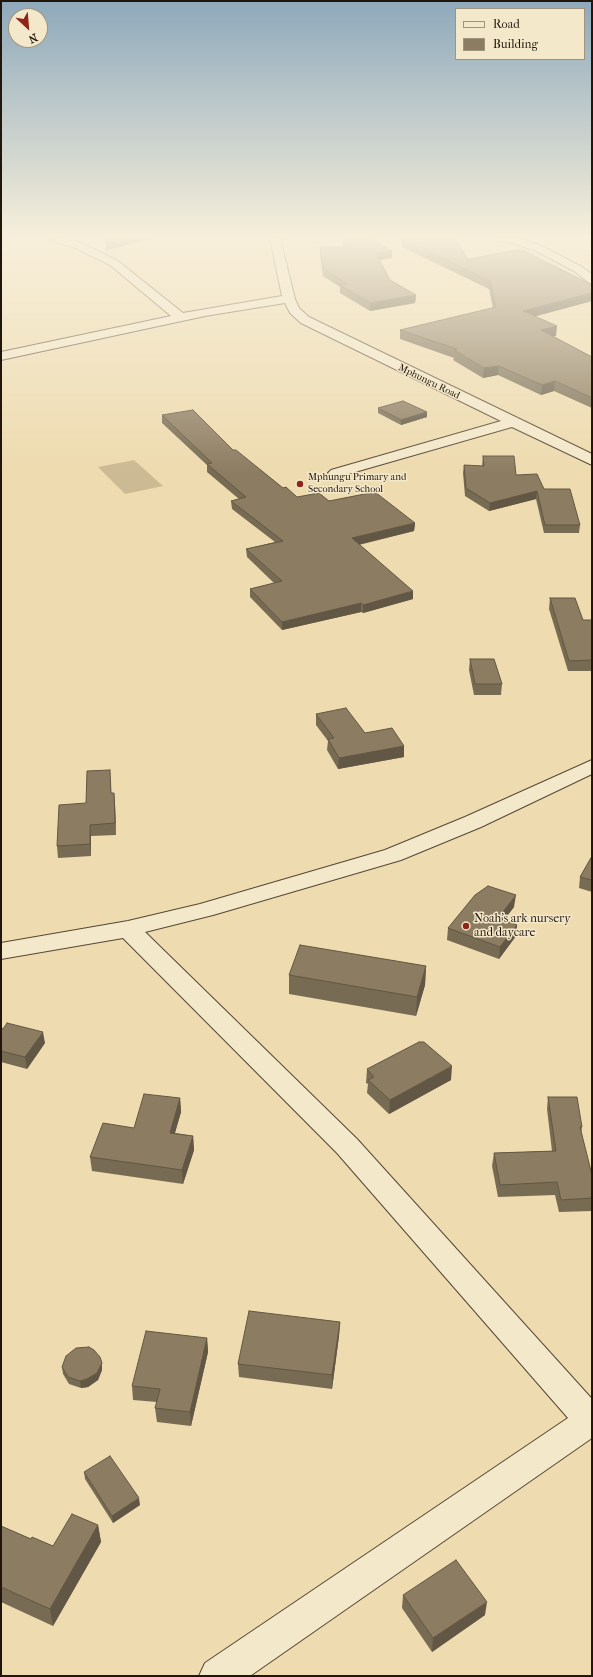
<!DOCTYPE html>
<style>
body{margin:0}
#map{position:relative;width:593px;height:1677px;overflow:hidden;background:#eedbaf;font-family:"IM FELL French Canon",serif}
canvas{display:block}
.frame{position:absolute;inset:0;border:2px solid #21160c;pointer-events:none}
.legend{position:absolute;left:455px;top:8px;width:130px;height:52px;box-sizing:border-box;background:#f4e8cb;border:1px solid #a0947f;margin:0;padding:5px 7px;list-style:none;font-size:12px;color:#21160c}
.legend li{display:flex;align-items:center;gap:8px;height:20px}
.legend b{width:20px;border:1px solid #a0947f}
.north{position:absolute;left:8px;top:8px;width:40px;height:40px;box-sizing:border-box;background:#f4e8cb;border:1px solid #a0947f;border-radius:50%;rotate:154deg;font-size:11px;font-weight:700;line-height:16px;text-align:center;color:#21160c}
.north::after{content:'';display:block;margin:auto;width:14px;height:18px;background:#8f2418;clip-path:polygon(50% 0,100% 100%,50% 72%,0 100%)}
</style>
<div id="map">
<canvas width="593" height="1677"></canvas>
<div class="frame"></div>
<ul class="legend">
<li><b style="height:5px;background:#f4e8cb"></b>Road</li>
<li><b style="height:11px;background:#8c7c61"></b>Building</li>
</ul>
<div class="north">N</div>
</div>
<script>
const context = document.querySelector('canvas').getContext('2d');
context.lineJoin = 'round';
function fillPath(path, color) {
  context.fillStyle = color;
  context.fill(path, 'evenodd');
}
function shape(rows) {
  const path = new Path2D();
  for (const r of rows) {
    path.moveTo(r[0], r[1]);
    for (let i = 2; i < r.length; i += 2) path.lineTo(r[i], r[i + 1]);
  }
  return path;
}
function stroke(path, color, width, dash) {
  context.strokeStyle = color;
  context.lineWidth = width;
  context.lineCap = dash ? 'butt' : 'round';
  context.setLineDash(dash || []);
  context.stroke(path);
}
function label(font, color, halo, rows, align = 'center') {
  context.font = font + ' "IM FELL French Canon",serif';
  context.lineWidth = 3;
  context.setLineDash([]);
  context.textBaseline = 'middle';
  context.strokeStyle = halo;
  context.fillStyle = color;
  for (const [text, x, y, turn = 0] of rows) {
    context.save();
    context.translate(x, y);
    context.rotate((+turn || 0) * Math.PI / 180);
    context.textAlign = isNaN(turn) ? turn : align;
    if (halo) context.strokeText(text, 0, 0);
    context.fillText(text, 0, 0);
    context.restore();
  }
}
fillPath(shape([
 [134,460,163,486,125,494,98,467]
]), '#cbba93');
const minor = shape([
 [49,238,66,238,83,244,118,261,183,313,282,296,270,238,280,238,295,299,299,308,309,317,592,454,592,465,512,427,341,476,331,476,328,473,331,470,501,421,301,323,290,313,285,303,205,316,1,360,1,352,171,316,110,265,75,248,50,240,49,238],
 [494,238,519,238,544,247,582,267,592,274,592,284,588,282,574,271,536,251,512,243,495,240,494,238],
 [592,760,592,774,481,827,401,860,213,915,145,932,357,1139,592,1399,592,1438,250,1676,199,1676,205,1663,568,1418,337,1153,123,938,1,959,1,943,128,921,200,904,385,850,465,817,592,760]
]);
stroke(minor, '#544735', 2);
fillPath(minor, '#f4e8cb');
fillPath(shape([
 [343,239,392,258,380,260,390,280,416,295,415,303,370,311,340,293,340,287,323,276,320,255,320,247,343,247],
 [402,239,468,259,592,285,592,301,535,316,556,336,553,336,592,357,592,408,554,391,541,395,498,375,483,378,453,360,454,358,400,339,400,330,493,308,489,289,402,247],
 [378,408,427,417,401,425,378,413],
 [162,415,233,450,283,488,297,497,329,501,415,523,414,531,359,545,413,599,363,613,361,612,282,630,250,597,250,589,274,583,247,557,246,549,275,542,232,509,231,501,239,499,207,472,207,465,162,423],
 [483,456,516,475,544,489,580,525,579,533,544,533,536,499,489,511,465,496,463,473,464,465,482,466],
 [550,598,583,620,592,620,592,671,568,671,549,609],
 [470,659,502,684,501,695,474,695,469,670],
 [316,714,365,733,404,746,404,757,338,769,327,750,328,741,316,725],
 [111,781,111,793,114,793,115,804,116,835,91,836,91,856,58,858,57,846,86,803],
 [592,856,592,892,579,888,580,877],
 [514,907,504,920,517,925,516,936,499,959,447,940,448,928],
 [426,966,425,985,416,1016,289,994,289,975],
 [1,1028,45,1043,27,1069,1,1062],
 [367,1069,451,1080,389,1114,367,1093,368,1084,366,1083],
 [548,1097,582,1127,581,1134,592,1175,592,1211,559,1212,555,1195,498,1197,492,1166,494,1153,552,1151,547,1109],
 [180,1098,181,1112,175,1133,193,1136,194,1150,183,1184,92,1171,90,1157],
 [340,1322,339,1336,332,1389,239,1377,238,1364],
 [207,1338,208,1352,191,1426,157,1422,155,1408,157,1402,133,1400,132,1386],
 [102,1363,102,1370,98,1380,88,1387,81,1388,69,1384,63,1374,62,1367],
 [84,1472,140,1505,113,1523,85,1479],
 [98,1525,101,1542,53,1626,1,1602,1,1526,31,1539,53,1546],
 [403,1595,485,1615,432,1652,402,1608]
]), '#786b53');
fillPath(shape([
 [129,238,156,238,106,250,106,243],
 [392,251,392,258,376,260,376,253],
 [592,293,592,301,522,320,523,311],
 [416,295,415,303,370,311,370,303],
 [557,326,556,336,540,339,541,330],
 [499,366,498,375,483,378,484,368],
 [555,381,554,391,541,395,542,385],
 [427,412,427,417,401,425,401,420],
 [537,491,536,499,489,511,490,503],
 [415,523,414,531,352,546,352,538],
 [413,591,413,599,363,613,363,605],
 [361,603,361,612,282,630,282,622],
 [404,746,404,757,338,769,339,758],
 [114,793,115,804,116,835,115,823],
 [90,825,91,836,91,856,90,844],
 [516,895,514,907,497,929,498,918],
 [517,925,516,936,499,959,500,947],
 [426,966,425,985,416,1016,417,997],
 [43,1032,45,1043,27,1069,25,1057],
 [452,1066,451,1080,389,1114,390,1100],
 [180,1098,181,1112,171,1146,170,1133],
 [193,1136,194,1150,183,1184,182,1170],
 [340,1322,339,1336,332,1389,332,1375],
 [207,1338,208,1352,191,1426,190,1412],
 [102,1363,102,1370,98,1380,88,1387,81,1388,80,1381],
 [139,1498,140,1505,113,1523,112,1516],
 [98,1525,101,1542,53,1626,50,1609],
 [487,1602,485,1615,432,1652,433,1638]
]), '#625744');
const building = shape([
 [110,238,129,238,106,243,105,242,110,238],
 [352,238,371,238,392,251,376,253,390,280,416,295,370,303,340,285,347,284,323,268,320,247,352,247,343,239,352,238],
 [407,238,455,238,468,259,521,249,592,285,592,293,523,311,557,326,541,330,592,357,592,398,555,381,542,385,499,366,484,368,454,350,457,349,400,330,496,307,490,281,402,239,407,238],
 [403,401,427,412,401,420,378,408,403,401],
 [193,410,233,450,236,450,283,488,286,487,297,497,319,493,329,501,375,492,415,523,352,538,413,591,363,605,361,603,282,622,250,589,282,581,246,549,283,541,231,501,246,497,207,464,212,463,162,415,193,410],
 [483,456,514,456,516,475,537,474,544,489,570,489,580,525,545,525,537,491,490,503,466,488,464,465,484,466,483,456],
 [550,598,575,598,583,620,592,620,592,660,569,661,550,598],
 [470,659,494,659,502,684,475,684,470,659],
 [346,708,365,733,392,728,404,746,339,758,328,739,334,738,316,714,346,708],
 [110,770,111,793,114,793,115,823,90,825,90,844,57,846,59,805,86,803,87,771,110,770],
 [592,856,592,880,580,877,592,856],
 [488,886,516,895,498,918,517,925,500,947,448,928,475,895,488,886],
 [300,945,426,966,417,997,289,975,300,945],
 [7,1023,43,1032,25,1057,1,1051,1,1028,3,1029,7,1023],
 [419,1042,424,1042,452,1066,390,1100,368,1080,374,1077,367,1069,419,1042],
 [144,1094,180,1098,170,1133,193,1136,182,1170,90,1157,103,1123,134,1128,144,1094],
 [548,1097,577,1097,582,1127,580,1127,592,1175,592,1198,561,1200,557,1182,500,1185,494,1153,556,1151,548,1097],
 [249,1311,340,1322,332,1375,238,1364,249,1311],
 [146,1331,207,1338,190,1412,155,1408,160,1389,132,1386,146,1331],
 [89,1347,94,1350,100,1357,102,1363,97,1373,87,1379,80,1381,68,1377,62,1367,66,1356,76,1348,89,1347],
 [110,1456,139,1498,112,1516,84,1472,110,1456],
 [72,1514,98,1525,50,1609,1,1587,1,1526,31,1539,32,1537,53,1546,72,1514],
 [456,1560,487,1602,433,1638,403,1595,456,1560]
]);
fillPath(building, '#8c7c61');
stroke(building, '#625744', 1);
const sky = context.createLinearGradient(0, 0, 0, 473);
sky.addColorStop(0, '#8ea9bb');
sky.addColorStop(0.5, '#f7efdb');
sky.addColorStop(1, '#f7efdb00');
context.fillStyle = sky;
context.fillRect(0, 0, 593, 473);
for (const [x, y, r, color] of [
 [300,484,4,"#8f2418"],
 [466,926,4,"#8f2418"]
]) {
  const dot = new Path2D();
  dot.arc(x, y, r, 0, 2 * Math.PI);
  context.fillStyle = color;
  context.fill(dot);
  stroke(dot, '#f4e8cb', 1.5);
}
label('10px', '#21160c', '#f4e8cb', [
 ["Mphungu Road",429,382,26]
]);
label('10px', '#21160c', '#f4e8cb', [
 ["Mphungu Primary and",308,478],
 ["Secondary School",308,490]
], 'left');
label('12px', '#21160c', '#f4e8cb', [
 ["Noah's ark nursery",474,919],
 ["and daycare",474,933]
], 'left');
</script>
